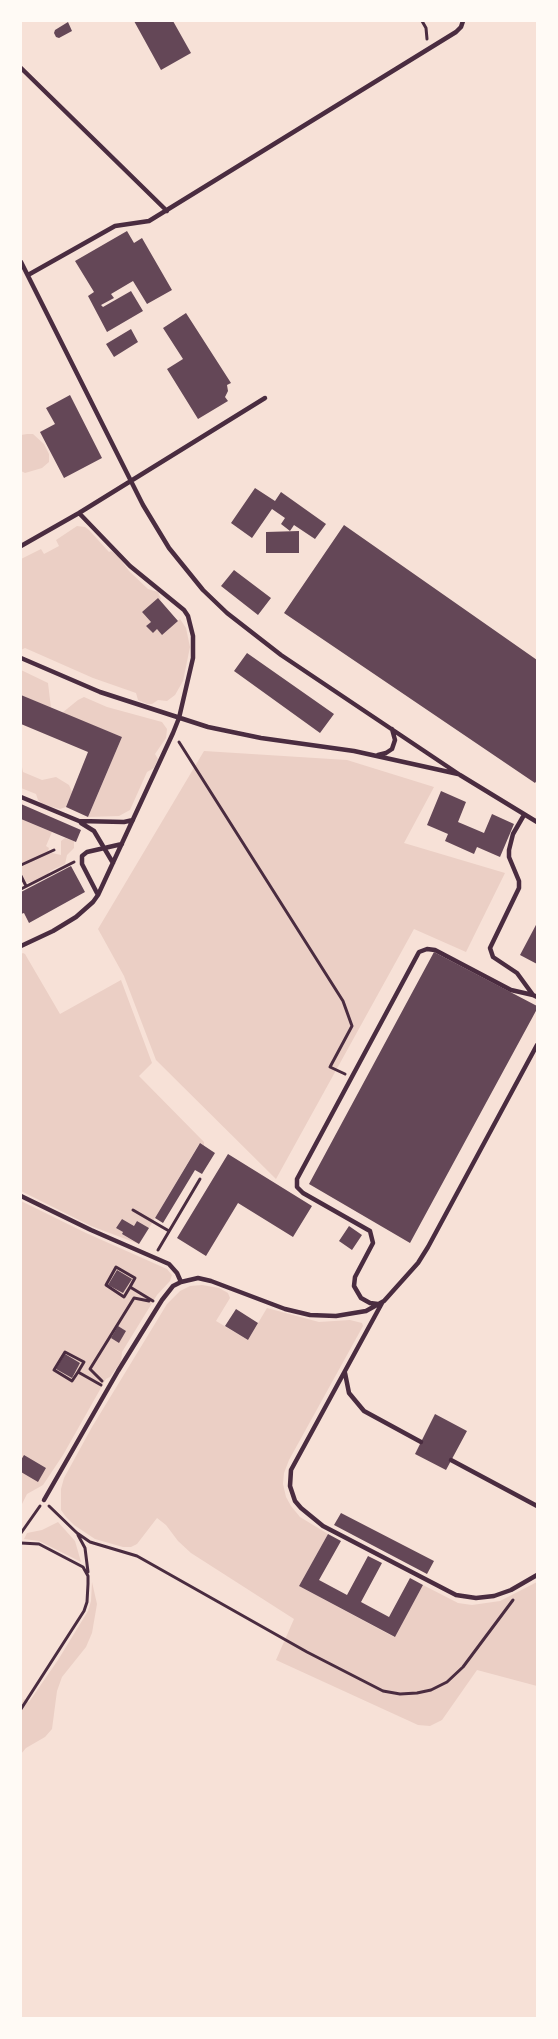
<!DOCTYPE html>
<style>
body{margin:0}
#map{position:relative;width:558px;height:2039px;overflow:hidden;background:#f7e1d7;font-family:Barlow,sans-serif}
canvas{display:block}
.frame{position:absolute;inset:0;border:22px solid #fffaf5;pointer-events:none}
</style>
<div id="map">
<canvas width="558" height="2039"></canvas>
<div class="frame"></div>
</div>
<script>
const context = document.querySelector('canvas').getContext('2d');
context.lineJoin = 'round';
function fillPath(path, color) {
  context.fillStyle = color;
  context.fill(path, 'evenodd');
}
function shape(rows) {
  const path = new Path2D();
  for (const r of rows) {
    path.moveTo(r[0], r[1]);
    for (let i = 2; i < r.length; i += 2) path.lineTo(r[i], r[i + 1]);
  }
  return path;
}
function stroke(path, color, width, dash) {
  context.strokeStyle = color;
  context.lineWidth = width;
  context.lineCap = dash ? 'butt' : 'round';
  context.setLineDash(dash || []);
  context.stroke(path);
}
fillPath(shape([
 [27,434,33,434,44,444,49,454,49,462,42,468,25,473,21,471,21,435],
 [77,526,85,527,89,530,109,552,111,551,118,556,129,571,148,589,158,592,161,599,142,612,151,622,146,626,153,633,157,629,162,634,180,619,186,628,190,647,183,681,175,695,167,701,158,700,152,704,147,704,138,700,136,693,93,678,25,648,21,650,21,559,41,549,44,554,59,546,56,540],
 [21,670,48,683,51,708,21,695],
 [84,697,107,707,162,722,167,729,166,738,155,754,158,759,154,768,147,772,130,810,119,816,88,817,122,737,62,713,78,700],
 [204,751,347,760,434,787,404,843,505,873,466,952,414,929,276,1179,156,1060,124,976,98,929],
 [21,762,23,772,42,780,56,777,69,785,72,792,66,807,60,809,44,805,38,800,36,794,21,788],
 [21,819,52,832,46,846,49,848,48,851,39,856,52,853,61,855,61,841,65,838,74,841,74,848,67,855,65,864,50,871,45,878,26,883,21,873],
 [23,953,25,954,60,1014,121,980,152,1063,139,1076,204,1142,204,1147,199,1144,149,1228,137,1221,134,1226,122,1219,116,1228,123,1232,122,1234,139,1244,91,1226,21,1191,21,954],
 [21,1201,86,1233,167,1269,172,1275,170,1281,157,1295,122,1352,121,1362,110,1377,106,1379,63,1455,43,1485,27,1494,21,1506],
 [202,1285,219,1288,228,1293,230,1298,216,1321,248,1340,267,1308,319,1322,350,1320,362,1323,363,1326,289,1460,284,1473,283,1484,286,1497,291,1506,300,1517,328,1534,299,1586,394,1637,423,1585,458,1603,472,1605,500,1601,537,1582,537,1686,477,1670,442,1720,430,1726,418,1725,276,1660,294,1619,191,1553,178,1541,166,1525,157,1518,137,1544,131,1547,123,1547,95,1539,74,1525,66,1517,61,1510,61,1489,64,1478,92,1427,167,1304,180,1291,190,1286],
 [58,1522,75,1541,81,1562,39,1541,24,1539,27,1533,42,1530],
 [92,1582,97,1604,92,1633,86,1647,62,1677,57,1691,52,1729,45,1737,26,1748,21,1754,21,1704,24,1699,29,1702,58,1660,88,1611,91,1601]
]), '#ebcfc5');
fillPath(shape([
 [134,21,173,21,191,53,161,70],
 [68,22,72,31,59,38,56,37,54,33,55,30],
 [127,231,134,243,142,238,172,290,147,304,133,281,111,294,114,298,101,305,103,307,131,291,143,311,107,332,88,296,94,292,75,261],
 [186,313,231,383,227,385,228,391,225,397,228,401,198,419,167,369,183,359,163,328],
 [131,329,138,342,114,357,106,344],
 [70,395,102,458,64,478,40,432,55,424,46,408],
 [255,488,275,501,281,492,326,524,315,539,294,525,290,531,281,524,285,518,272,509,252,538,231,523],
 [344,525,537,660,537,780,535,783,284,613],
 [299,531,299,553,266,553,266,532],
 [234,570,271,598,258,615,221,586],
 [158,598,178,621,162,635,157,629,153,633,146,626,151,622,142,612],
 [247,653,334,714,320,733,234,671],
 [21,695,122,737,88,817,66,807,88,752,21,724],
 [441,791,466,802,458,822,484,833,492,814,514,824,500,857,477,847,474,854,445,841,448,834,427,825],
 [21,804,81,830,76,842,21,819],
 [71,866,85,892,29,923,24,913,21,914,21,892],
 [537,923,537,964,520,955],
 [434,952,537,1006,537,1009,410,1243,309,1184],
 [200,1143,215,1153,202,1174,195,1170,163,1223,155,1218],
 [228,1154,312,1206,293,1237,238,1203,206,1256,177,1238],
 [122,1219,134,1226,137,1221,149,1228,139,1244,122,1234,123,1232,116,1228],
 [349,1226,362,1235,352,1250,339,1241],
 [117,1270,132,1279,123,1293,108,1285],
 [236,1309,258,1323,248,1340,225,1326],
 [118,1326,126,1331,119,1343,111,1338],
 [65,1354,80,1363,72,1378,56,1369],
 [435,1414,467,1431,446,1470,415,1454],
 [24,1455,46,1468,38,1482,21,1472,21,1460],
 [341,1513,434,1561,427,1574,334,1525],
 [328,1534,341,1541,319,1580,347,1595,368,1556,382,1563,361,1602,389,1617,410,1578,423,1585,395,1637,299,1586]
]), '#644757');
stroke(shape([
 [422,21,426,28,427,39],
 [179,742,343,1001,352,1026,330,1067,345,1074],
 [21,865,54,850],
 [21,876,26,886],
 [21,889,74,862],
 [133,1210,169,1231],
 [158,1250,200,1179],
 [130,1287,135,1278,116,1267,106,1285,124,1297,130,1287,153,1301],
 [78,1372,84,1362,65,1352,54,1370,72,1381,78,1372,101,1385],
 [102,1381,90,1369,134,1298,149,1301],
 [49,1506,77,1533,90,1542,137,1556,307,1652,383,1691,400,1694,417,1693,431,1690,447,1682,463,1667,513,1600],
 [21,1533,40,1506],
 [78,1535,85,1548,88,1572],
 [21,1543,39,1544,83,1567,88,1576,88,1584,87,1602,84,1611,21,1709]
]), '#4a2c40', 3);
stroke(shape([
 [21,68,167,211],
 [21,262,143,505,169,548,203,590,227,613,281,655,460,775,537,822],
 [28,275,115,226,149,221,456,32,461,27,463,21],
 [21,546,79,513,265,398],
 [21,658,100,692,208,727,261,738,354,751,458,774],
 [378,755,386,753,392,749,395,740,392,729],
 [21,797,79,821,124,822,133,820],
 [524,815,513,834,509,850,509,857,519,881,519,888,490,948,493,957,517,973,533,995,537,997],
 [81,823,94,831,113,863],
 [98,895,82,864,82,856,87,852,122,844],
 [21,946,53,931,76,917,93,902,98,895,173,733,179,718,193,658,193,636,188,616,184,610,130,566,79,513],
 [21,1196,91,1230,169,1264,177,1273,181,1282,198,1278,211,1281,285,1309,310,1315,336,1316,366,1311,384,1301,418,1263,428,1247,537,1045],
 [382,1303,291,1470,290,1486,295,1501,301,1508,323,1526,456,1595,476,1598,494,1596,511,1590,537,1575],
 [378,1304,370,1303,361,1298,354,1286,355,1277,373,1243,370,1231,303,1193,297,1187,297,1179,419,952,427,949,435,950,511,990,533,995],
 [345,1373,349,1393,364,1411,421,1442],
 [451,1460,537,1506],
 [44,1500,118,1371,162,1300,173,1286,181,1282]
]), '#4a2c40', 4.5);
</script>
